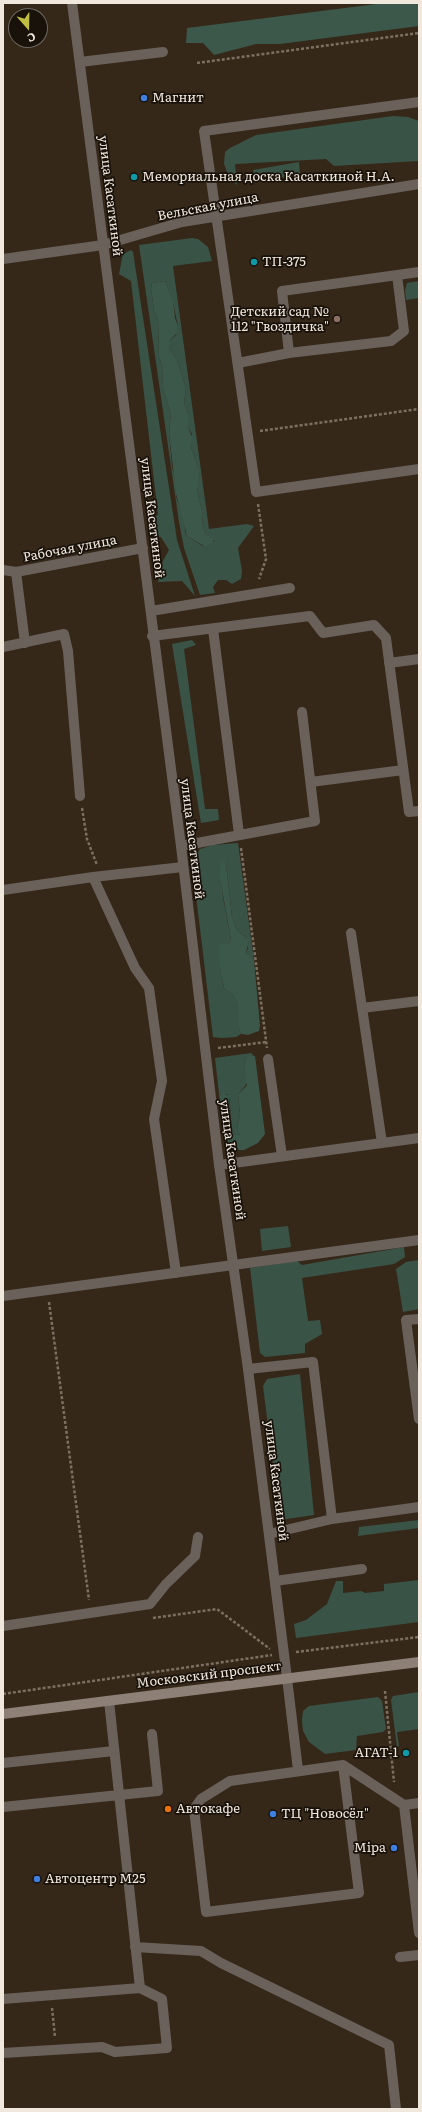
<!DOCTYPE html>
<meta charset="utf-8">
<style>
body{margin:0}
#map{position:relative;width:422px;height:2112px;overflow:hidden;background:#352819;font-family:Literata,serif}
canvas{display:block}
.frame{position:absolute;inset:0;border:4px solid #f0e7dd;pointer-events:none}
.north{position:absolute;left:8px;top:8px;width:40px;height:40px;box-sizing:border-box;background:#18120b;border:1px solid #6e675f;border-radius:50%;rotate:160deg;font-size:11px;font-weight:700;line-height:16px;text-align:center;color:#f0e7dd}
.north::after{content:'';display:block;margin:auto;width:14px;height:18px;background:#c1bd40;clip-path:polygon(50% 0,100% 100%,50% 72%,0 100%)}
</style>
<div id="map">
<canvas width="422" height="2112"></canvas>
<div class="frame"></div>
<div class="north">С</div>
</div>
<script>
const context = document.querySelector('canvas').getContext('2d');
context.lineJoin = 'round';
function fillPath(path, color) {
  context.fillStyle = color;
  context.fill(path, 'evenodd');
}
function shape(rows) {
  const path = new Path2D();
  for (const r of rows) {
    path.moveTo(r[0], r[1]);
    for (let i = 2; i < r.length; i += 2) path.lineTo(r[i], r[i + 1]);
  }
  return path;
}
function stroke(path, color, width, dash) {
  context.strokeStyle = color;
  context.lineWidth = width;
  context.lineCap = dash ? 'butt' : 'round';
  context.setLineDash(dash || []);
  context.stroke(path);
}
function label(font, color, halo, rows, align = 'center') {
  context.font = font + ' Literata,serif';
  context.lineWidth = 3.5;
  context.setLineDash([]);
  context.textBaseline = 'middle';
  context.strokeStyle = halo;
  context.fillStyle = color;
  for (const [text, x, y, turn = 0] of rows) {
    context.save();
    context.translate(x, y);
    context.rotate((+turn || 0) * Math.PI / 180);
    context.textAlign = isNaN(turn) ? turn : align;
    if (halo) context.strokeText(text, 0, 0);
    context.fillText(text, 0, 0);
    context.restore();
  }
}
fillPath(shape([
 [393,116,408,117,419,121,419,161,334,166,326,159,235,164,237,185,230,179,224,164,225,152,230,148,256,135],
 [299,162,300,175,255,181,253,170],
 [192,238,198,239,208,247,212,261,173,266,209,529,247,524,254,526,238,548,242,571,241,579,232,584,226,580,218,580,213,587,215,593,200,595,184,548,179,522,139,245],
 [165,281,172,298,178,326,176,335,169,341,169,348,177,359,186,388,184,403,188,414,188,427,192,434,190,445,198,466,197,489,203,516,202,524,206,534,214,540,215,541,203,546,187,536,185,531,184,519,176,497,176,484,172,467,169,432,171,414,162,386,163,369,159,357,158,320,154,311,151,288,152,283],
 [131,250,133,252,177,540,195,596,182,581,158,582,163,561,169,550,161,537,153,536,150,518,158,515,131,281,119,274,123,254],
 [419,281,419,298,406,300,405,290,407,283],
 [192,640,196,645,184,649,205,809,218,809,219,820,201,823,172,644],
 [238,843,254,960,246,953,248,948,247,938,237,930,232,917,226,863,219,862,223,897,231,940,228,944,220,944,221,975,224,988,234,996,237,1002,239,1008,239,1029,241,1034,236,1037,222,1038,213,1037,192,862,200,849,213,845],
 [251,1053,253,1055,246,1059,244,1067,248,1082,238,1095,240,1114,237,1128,241,1133,238,1136,235,1135,231,1128,230,1101,227,1094,220,1099,220,1102,215,1058],
 [288,1226,291,1247,262,1251,260,1229],
 [404,1247,405,1257,394,1264,302,1278,308,1321,320,1320,322,1334,305,1344,305,1353,265,1357,260,1353,250,1268,297,1261,302,1265],
 [419,1260,419,1309,403,1312,396,1269,406,1262],
 [300,1374,314,1515,280,1520,263,1386,267,1379],
 [419,1520,419,1528,358,1536,359,1527],
 [419,1580,419,1622,296,1638,294,1624,306,1620,327,1604,336,1581,343,1581,343,1593,361,1591,365,1593,384,1591,384,1584],
 [419,1692,419,1729,397,1732,399,1746,397,1747,391,1700,393,1696],
 [378,1697,382,1701,386,1729,383,1732,357,1736,356,1750,325,1754,309,1742,303,1731,302,1720,303,1711,309,1706]
]), '#3a5347');
fillPath(shape([
 [384,3,419,3,419,26,280,44,256,44,214,55,203,43,186,43,187,28],
 [165,281,173,300,175,318,178,326,177,333,169,341,169,348,177,359,186,388,184,403,188,414,188,427,193,439,190,445,198,466,199,478,197,489,203,516,202,524,206,534,214,539,213,543,206,546,204,546,187,536,176,494,169,433,171,414,162,386,163,369,159,357,158,320,154,311,151,288,152,283],
 [222,860,226,863,232,917,237,930,249,940,246,953,254,960,260,1026,259,1031,248,1035,241,1034,239,1029,238,1005,234,996,224,988,221,975,218,949,220,944,228,944,231,940,220,878,219,862],
 [250,1055,255,1056,265,1134,258,1143,244,1150,238,1150,230,1146,225,1137,220,1099,222,1093,229,1096,231,1128,235,1135,240,1135,237,1128,240,1114,238,1095,247,1085,244,1067,246,1059]
]), '#3b584a');
stroke(shape([
 [197,63,419,33],
 [260,431,419,409],
 [258,504,266,559,259,579],
 [82,808,87,839,97,865],
 [241,848,267,1048],
 [218,1048,266,1042],
 [49,1302,89,1600],
 [153,1618,217,1609,270,1649],
 [296,1652,419,1637],
 [385,1691,394,1782],
 [3,1694,272,1655],
 [52,2008,55,2037]
]), '#7c7063', 2.5, [3, 2]);
stroke(shape([
 [80,62,163,52],
 [419,102,204,131,256,492,419,469],
 [289,353,282,291,419,272],
 [238,363,289,353,391,341,404,331,397,275],
 [16,572,25,643],
 [151,611,290,588],
 [213,629,239,834],
 [152,636,310,616,323,633,374,625,386,638,409,812,419,811],
 [3,647,64,634,68,651,80,796],
 [389,663,419,659],
 [311,782,403,770],
 [181,846,315,821,302,712],
 [3,890,93,877],
 [351,933,382,1143],
 [362,1008,419,1001],
 [268,1059,282,1156],
 [219,1165,419,1138],
 [176,1273,154,1119,162,1081,149,988,135,968,93,877,183,867],
 [3,1296,419,1240],
 [419,1319,406,1320,419,1419],
 [248,1369,313,1362,332,1519,419,1507],
 [269,1534,332,1519],
 [275,1581,362,1569],
 [3,1626,150,1604,166,1584,195,1556,198,1537],
 [287,1678,298,1770],
 [109,1701,140,1988],
 [3,1763,114,1751],
 [343,1765,359,1893,206,1912,194,1809,201,1799,230,1781,343,1765,404,1805,419,1803],
 [404,1805,419,1933],
 [3,1807,158,1791,152,1734],
 [135,1947,201,1951,221,1963,389,2045,396,2109],
 [400,1957,419,1955],
 [3,1999,140,1988,162,1999,167,2048,115,2052,102,2047,3,2053]
]), '#6a615b', 10);
stroke(shape([
 [72,3,181,846,219,1165,248,1369,287,1678],
 [3,259,103,245,182,222,419,184],
 [3,570,16,572,143,548]
]), '#6a615b', 10);
stroke(shape([
 [3,1714,419,1662]
]), '#8d8076', 10);
for (const [x, y, r, color] of [
 [144,98,4,"#3f7fe0"],
 [134,177,4,"#0f9aa8"],
 [254,262,4,"#0f9aa8"],
 [337,319,4,"#8d6e63"],
 [406,1753,4,"#0f9aa8"],
 [168,1809,4,"#e8710a"],
 [273,1814,4,"#3f7fe0"],
 [394,1848,4,"#3f7fe0"],
 [37,1879,4,"#3f7fe0"]
]) {
  const dot = new Path2D();
  dot.arc(x, y, r, 0, 2 * Math.PI);
  context.fillStyle = color;
  context.fill(dot);
  stroke(dot, '#18120b', 1.5);
}
label('13px', '#f0e7dd', '#18120b', [
 ["Магнит",152,98],
 ["Мемориальная доска Касаткиной Н.А.",142,177],
 ["ТП-375",262,262],
 ["Детский сад №",329,312,"right"],
 ["112 \"Гвоздичка\"",329,327,"right"],
 ["АГАТ-1",398,1753,"right"],
 ["Автокафе",176,1809],
 ["ТЦ \"Новосёл\"",281,1814],
 ["Mipa",386,1848,"right"],
 ["Автоцентр М25",45,1879]
], 'left');
label('13px', '#f0e7dd', '#18120b', [
 ["улица Касаткиной",110,196,83],
 ["Вельская улица",208,207,-11],
 ["улица Касаткиной",152,518,83],
 ["Рабочая улица",70,549,-11],
 ["улица Касаткиной",192,839,83],
 ["улица Касаткиной",232,1160,82],
 ["улица Касаткиной",276,1481,83],
 ["Московский проспект",209,1675,-7]
]);
</script>
